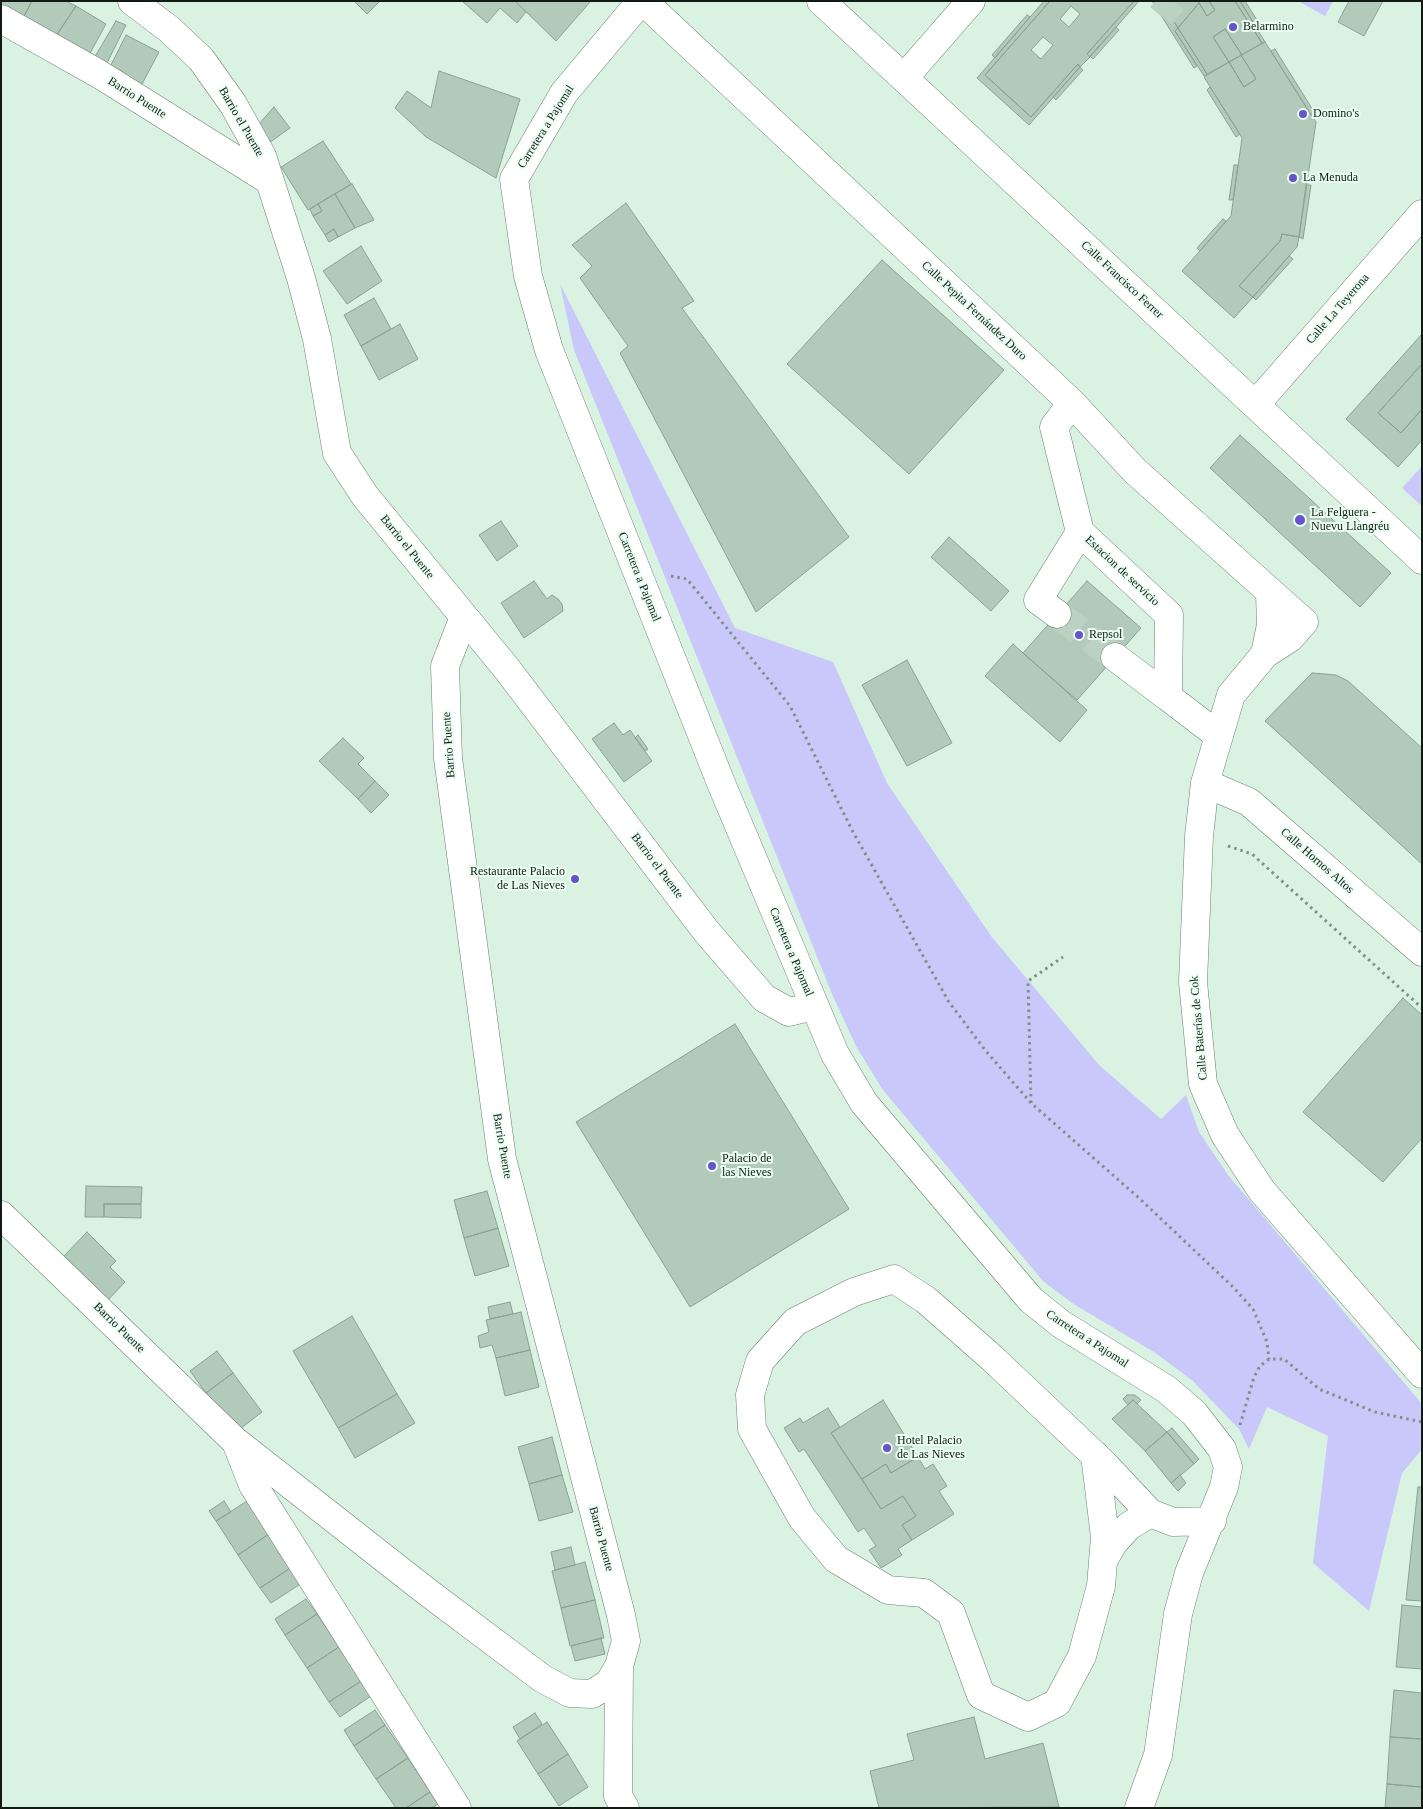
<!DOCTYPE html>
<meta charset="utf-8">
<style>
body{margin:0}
#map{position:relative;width:1423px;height:1809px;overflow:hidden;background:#d9f2e1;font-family:"Times New Roman",serif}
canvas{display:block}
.frame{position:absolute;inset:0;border:2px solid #121a15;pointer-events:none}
</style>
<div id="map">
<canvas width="1423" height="1809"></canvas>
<div class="frame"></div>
</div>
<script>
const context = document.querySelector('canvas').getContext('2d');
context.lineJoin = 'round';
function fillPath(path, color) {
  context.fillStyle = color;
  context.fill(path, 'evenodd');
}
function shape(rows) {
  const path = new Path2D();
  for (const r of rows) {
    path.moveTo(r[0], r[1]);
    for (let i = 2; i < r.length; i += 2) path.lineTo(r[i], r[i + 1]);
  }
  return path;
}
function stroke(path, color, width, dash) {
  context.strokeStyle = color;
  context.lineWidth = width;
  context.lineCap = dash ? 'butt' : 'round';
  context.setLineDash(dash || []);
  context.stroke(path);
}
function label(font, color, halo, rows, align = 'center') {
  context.font = font + ' "Times New Roman",serif';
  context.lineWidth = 4;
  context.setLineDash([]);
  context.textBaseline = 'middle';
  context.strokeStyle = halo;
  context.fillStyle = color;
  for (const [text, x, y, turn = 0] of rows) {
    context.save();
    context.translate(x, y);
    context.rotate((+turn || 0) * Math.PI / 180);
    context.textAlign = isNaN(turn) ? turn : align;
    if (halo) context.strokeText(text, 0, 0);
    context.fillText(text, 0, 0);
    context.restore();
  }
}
fillPath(shape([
 [1298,1,1333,1,1325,16],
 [560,284,735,628,833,662,887,783,991,936,1099,1065,1161,1119,1186,1095,1199,1132,1228,1175,1422,1404,1422,1449,1402,1473,1369,1611,1313,1563,1328,1436,1267,1407,1249,1449,1239,1429,1193,1381,1154,1352,1072,1303,1043,1281,883,1090,856,1046,832,994,574,350],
 [1422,466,1422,506,1402,488]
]), '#c8c8fa');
const building = shape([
 [1,1,32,1,23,18,1,5,1,1],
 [32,1,66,1,76,6,56,36,23,18,32,1],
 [354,1,380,1,367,14,354,1],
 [462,1,515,1,526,12,517,23,500,8,487,23,462,1],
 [515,1,591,1,556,41,515,1],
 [1044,1,1050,1,985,75,1031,117,1078,64,1080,67,1029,125,977,78,1044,1],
 [1050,1,1134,1,1087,54,1090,57,1080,67,1078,64,1031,117,985,75,1050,1],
 [1071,6,1080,14,1069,27,1060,19,1071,6],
 [1043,37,1053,45,1041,59,1031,50,1043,37],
 [1134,1,1139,1,1090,57,1087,54,1134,1],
 [1152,1,1161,1,1178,28,1175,31,1197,66,1194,68,1152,1],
 [1161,1,1198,1,1199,3,1178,28,1161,1],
 [1201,1,1209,1,1215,10,1207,16,1199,3,1201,1],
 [1209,1,1235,1,1262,43,1242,55,1225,29,1213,37,1229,62,1207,74,1178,28,1199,3,1207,16,1215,10,1209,1],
 [1235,1,1240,1,1265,42,1262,43,1235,1],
 [1240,1,1245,1,1262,28,1258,30,1240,1],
 [1349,1,1383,1,1364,36,1338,22,1349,1],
 [76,6,106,24,89,55,56,36,76,6],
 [1027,15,1030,17,995,58,992,55,1027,15],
 [116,21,126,25,103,71,90,65,116,21],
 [1116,27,1119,30,1093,59,1090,56,1116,27],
 [1178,28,1207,74,1204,76,1175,31,1178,28],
 [1225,29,1242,55,1229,62,1213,37,1225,29],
 [126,35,159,52,142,84,110,67,126,35],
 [1265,42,1316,122,1299,237,1282,234,1280,241,1239,286,1253,297,1234,318,1182,271,1231,216,1242,138,1204,77,1229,62,1244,87,1256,79,1241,55,1265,42],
 [1275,49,1316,115,1312,117,1271,51,1275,49],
 [1241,55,1256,79,1244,87,1229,62,1241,55],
 [1080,67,1083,70,1056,100,1053,97,1080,67],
 [439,71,520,99,496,178,426,137,395,108,407,91,431,108,439,71],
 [1210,87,1240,134,1236,137,1207,90,1210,87],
 [274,107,290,128,266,145,257,126,274,107],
 [323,141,351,184,308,210,281,167,323,141],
 [1234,165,1238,165,1233,200,1229,200,1234,165],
 [352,184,374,220,355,228,335,194,352,184],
 [1306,185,1311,185,1303,239,1299,237,1306,185],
 [335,194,355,228,338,237,334,229,325,235,313,216,322,211,318,204,335,194],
 [626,203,694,301,682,308,849,537,756,612,620,353,628,346,580,278,592,266,572,245,626,203],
 [318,204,322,211,313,216,310,209,318,204],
 [1223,219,1226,221,1200,251,1197,248,1223,219],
 [334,229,338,237,329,242,325,235,334,229],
 [1282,234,1299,237,1297,247,1253,297,1239,286,1280,241,1282,234],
 [361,246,382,281,347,304,323,271,361,246],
 [1289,256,1293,259,1256,300,1253,297,1289,256],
 [882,260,1004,370,909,474,787,364,882,260],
 [374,298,391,329,361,346,344,315,374,298],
 [400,324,418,359,379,380,361,346,400,324],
 [1422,334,1422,364,1378,413,1401,433,1422,409,1422,440,1398,467,1346,419,1422,334],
 [1422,364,1422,409,1401,433,1378,413,1422,364],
 [1240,435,1391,573,1360,607,1210,468,1240,435],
 [501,521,518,546,497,561,479,535,501,521],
 [949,537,1009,591,991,611,931,557,949,537],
 [534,581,547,599,552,595,558,599,562,604,563,611,524,638,501,603,534,581],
 [1087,581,1141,628,1077,700,1023,653,1087,581],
 [1013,644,1087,710,1060,742,985,676,1013,644],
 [907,660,952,743,907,766,862,685,907,660],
 [1312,673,1336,675,1348,681,1422,748,1422,864,1265,721,1312,673],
 [614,723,623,735,630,730,652,761,624,782,592,739,614,723],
 [638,735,648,749,645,751,635,738,638,735],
 [343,738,364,758,358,764,375,781,358,799,319,761,343,738],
 [375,781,389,795,371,813,358,799,375,781],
 [1403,998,1422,1015,1422,1138,1383,1182,1303,1112,1403,998],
 [735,1024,849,1209,690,1307,576,1122,735,1024],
 [86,1186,142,1187,141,1204,104,1204,104,1217,85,1217,86,1186],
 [487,1191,498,1228,464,1238,454,1200,487,1191],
 [104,1204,141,1204,141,1218,104,1217,104,1204],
 [498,1228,509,1266,475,1276,464,1238,498,1228],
 [87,1232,116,1261,110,1267,125,1282,108,1300,64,1256,87,1232],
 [510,1302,513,1314,490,1319,488,1307,510,1302],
 [521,1312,530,1350,496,1358,492,1345,480,1348,478,1336,489,1332,486,1320,521,1312],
 [352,1316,397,1394,338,1428,293,1351,352,1316],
 [530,1350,539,1387,505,1396,496,1358,530,1350],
 [217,1351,233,1373,206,1393,190,1371,217,1351],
 [233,1373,262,1412,236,1432,206,1393,233,1373],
 [397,1394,415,1423,355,1458,338,1428,397,1394],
 [1127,1395,1135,1395,1141,1400,1137,1404,1133,1400,1128,1405,1123,1399,1127,1395],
 [883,1400,918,1457,891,1473,886,1464,862,1479,831,1433,883,1400],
 [1133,1400,1167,1432,1145,1451,1112,1419,1133,1400],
 [828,1408,840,1427,831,1433,881,1509,903,1496,916,1516,902,1525,912,1540,898,1549,902,1555,881,1568,869,1550,876,1546,864,1528,858,1532,804,1449,799,1452,784,1428,800,1418,803,1423,828,1408],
 [1172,1428,1199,1459,1194,1464,1167,1432,1172,1428],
 [1167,1432,1194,1464,1171,1483,1145,1451,1167,1432],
 [552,1437,562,1475,529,1484,518,1447,552,1437],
 [918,1457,925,1469,933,1464,947,1486,939,1491,954,1514,912,1540,902,1525,916,1516,903,1496,881,1509,862,1479,886,1464,891,1473,918,1457],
 [562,1475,573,1512,539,1521,529,1484,562,1475],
 [1180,1475,1186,1483,1178,1491,1171,1483,1180,1475],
 [1418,1487,1422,1487,1422,1601,1406,1600,1418,1487],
 [224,1501,231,1512,216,1521,209,1511,224,1501],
 [247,1501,269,1534,238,1555,216,1521,247,1501],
 [269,1534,292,1567,260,1588,238,1555,269,1534],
 [571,1547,575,1565,555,1570,551,1552,571,1547],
 [585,1562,595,1600,561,1608,552,1571,585,1562],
 [292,1567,302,1583,271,1603,260,1588,292,1567],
 [306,1599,317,1614,285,1635,275,1619,306,1599],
 [595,1600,604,1638,570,1646,561,1608,595,1600],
 [1402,1605,1422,1607,1422,1669,1396,1667,1402,1605],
 [317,1614,339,1647,307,1668,285,1635,317,1614],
 [601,1638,605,1654,575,1661,571,1646,601,1638],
 [339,1647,361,1681,329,1702,307,1668,339,1647],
 [361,1681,371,1696,340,1717,329,1702,361,1681],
 [1394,1690,1422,1693,1422,1739,1390,1737,1394,1690],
 [375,1710,385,1725,354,1746,344,1730,375,1710],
 [535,1713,542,1724,520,1739,513,1727,535,1713],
 [974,1717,985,1759,1043,1743,1059,1807,879,1808,870,1771,914,1760,907,1734,974,1717],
 [547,1722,568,1754,538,1774,517,1741,547,1722],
 [385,1725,408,1758,376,1779,354,1746,385,1725],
 [1390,1737,1422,1739,1422,1787,1387,1784,1390,1737],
 [568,1754,588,1787,559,1806,538,1774,568,1754],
 [408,1758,430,1792,406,1808,396,1808,376,1779,408,1758],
 [1387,1784,1422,1787,1422,1808,1385,1808,1387,1784],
 [430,1792,438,1804,432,1808,406,1808,430,1792]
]);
fillPath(building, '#b2caba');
stroke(building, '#8ba293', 1);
stroke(shape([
 [1161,16,1173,1],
 [1057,614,1115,657]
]), '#bbd2c2', 28, [28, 14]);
const minor = shape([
 [132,1,169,29,201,59,233,104,262,156,301,278,317,339,337,453,365,496,507,669,706,931,764,998,789,1012,814,1006],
 [641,1,564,93,514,179,528,276,549,350,721,783,835,1054,864,1103,1031,1300,1061,1324,1166,1389,1194,1413,1222,1449,1228,1467,1224,1487,1189,1573,1178,1614,1158,1755,1139,1808],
 [643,1,1072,403,1135,471,1304,622,1290,638,1265,654,1231,695,1205,783,1199,836,1193,982,1203,1084,1225,1135,1262,1191,1422,1374],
 [821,1,1422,560],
 [1,19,99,74,270,181],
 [904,78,971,1],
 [1256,404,1422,214],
 [1080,532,1169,615,1168,697,1219,736],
 [1057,614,1038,600,1080,532,1054,427,1072,403],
 [1265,654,1271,625,1270,594],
 [1115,657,1168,697],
 [1205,783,1249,802,1422,952],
 [1,1215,235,1441,426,1591,543,1679,570,1693,592,1694,609,1683,619,1666,626,1641,621,1615,502,1159,448,758,445,666,464,617],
 [236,1442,253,1485,457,1808],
 [1095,1455,1105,1537,1101,1586,1082,1656,1057,1703,1028,1717,981,1695,951,1613,924,1593,888,1590,836,1559,802,1518,752,1429,750,1395,760,1361,795,1322,854,1292,894,1279,926,1300,992,1358,1104,1464,1150,1513,1173,1522,1212,1521],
 [1103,1561,1114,1542,1129,1526,1150,1513],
 [619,1666,618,1796,625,1808]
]);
stroke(minor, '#6b8273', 29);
stroke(shape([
 [671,576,687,579,790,706,853,832,949,1002,985,1050,1031,1103,1139,1198,1233,1287,1253,1309,1267,1342,1269,1359],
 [1228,846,1252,854,1422,1008],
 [1031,1103,1028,981,1063,957],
 [1240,1425,1254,1377,1260,1366,1269,1359,1284,1359,1319,1389,1375,1412,1422,1422]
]), '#809186', 3, [2.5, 4]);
stroke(minor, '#fff', 28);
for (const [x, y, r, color] of [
 [1233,27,5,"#6654cd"],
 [1303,114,5,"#6654cd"],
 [1293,178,5,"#6654cd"],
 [1300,520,6,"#6654cd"],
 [1079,635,5,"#6654cd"],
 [575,879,5,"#6654cd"],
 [712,1166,5,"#6654cd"],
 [887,1448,5,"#6654cd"]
]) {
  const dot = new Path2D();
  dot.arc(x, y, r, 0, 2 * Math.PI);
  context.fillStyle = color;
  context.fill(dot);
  stroke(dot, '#eafef1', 2);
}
label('12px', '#121a15', '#eafef1', [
 ["Belarmino",1243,27],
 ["Domino's",1313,114],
 ["La Menuda",1303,178],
 ["La Felguera -",1311,513],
 ["Nuevu Llangréu",1311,527],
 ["Repsol",1089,635],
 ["Restaurante Palacio",565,872,"right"],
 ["de Las Nieves",565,886,"right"],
 ["Palacio de",722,1159],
 ["las Nieves",722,1173],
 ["Hotel Palacio",897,1441],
 ["de Las Nieves",897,1455]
], 'left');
label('12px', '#121a15', '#eafef1', [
 ["Barrio Puente",137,98,32],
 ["Barrio el Puente",241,122,60],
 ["Carretera a Pajomal",546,127,-58],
 ["Calle Francisco Ferrer",1122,280,43],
 ["Calle La Teyerona",1338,309,-49],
 ["Calle Pepita Fernández Duro",974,311,43],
 ["Barrio el Puente",407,547,51],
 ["Estacion de servicio",1122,571,43],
 ["Carretera a Pajomal",639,577,68],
 ["Barrio Puente",449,745,-94],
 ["Calle Hornos Altos",1317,861,41],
 ["Barrio el Puente",657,866,53],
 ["Carretera a Pajomal",791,952,67],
 ["Calle Baterías de Cok",1199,1028,-95],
 ["Barrio Puente",502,1146,80],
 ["Barrio Puente",119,1328,44],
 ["Carretera a Pajomal",1087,1339,33],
 ["Barrio Puente",601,1539,75]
]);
</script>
